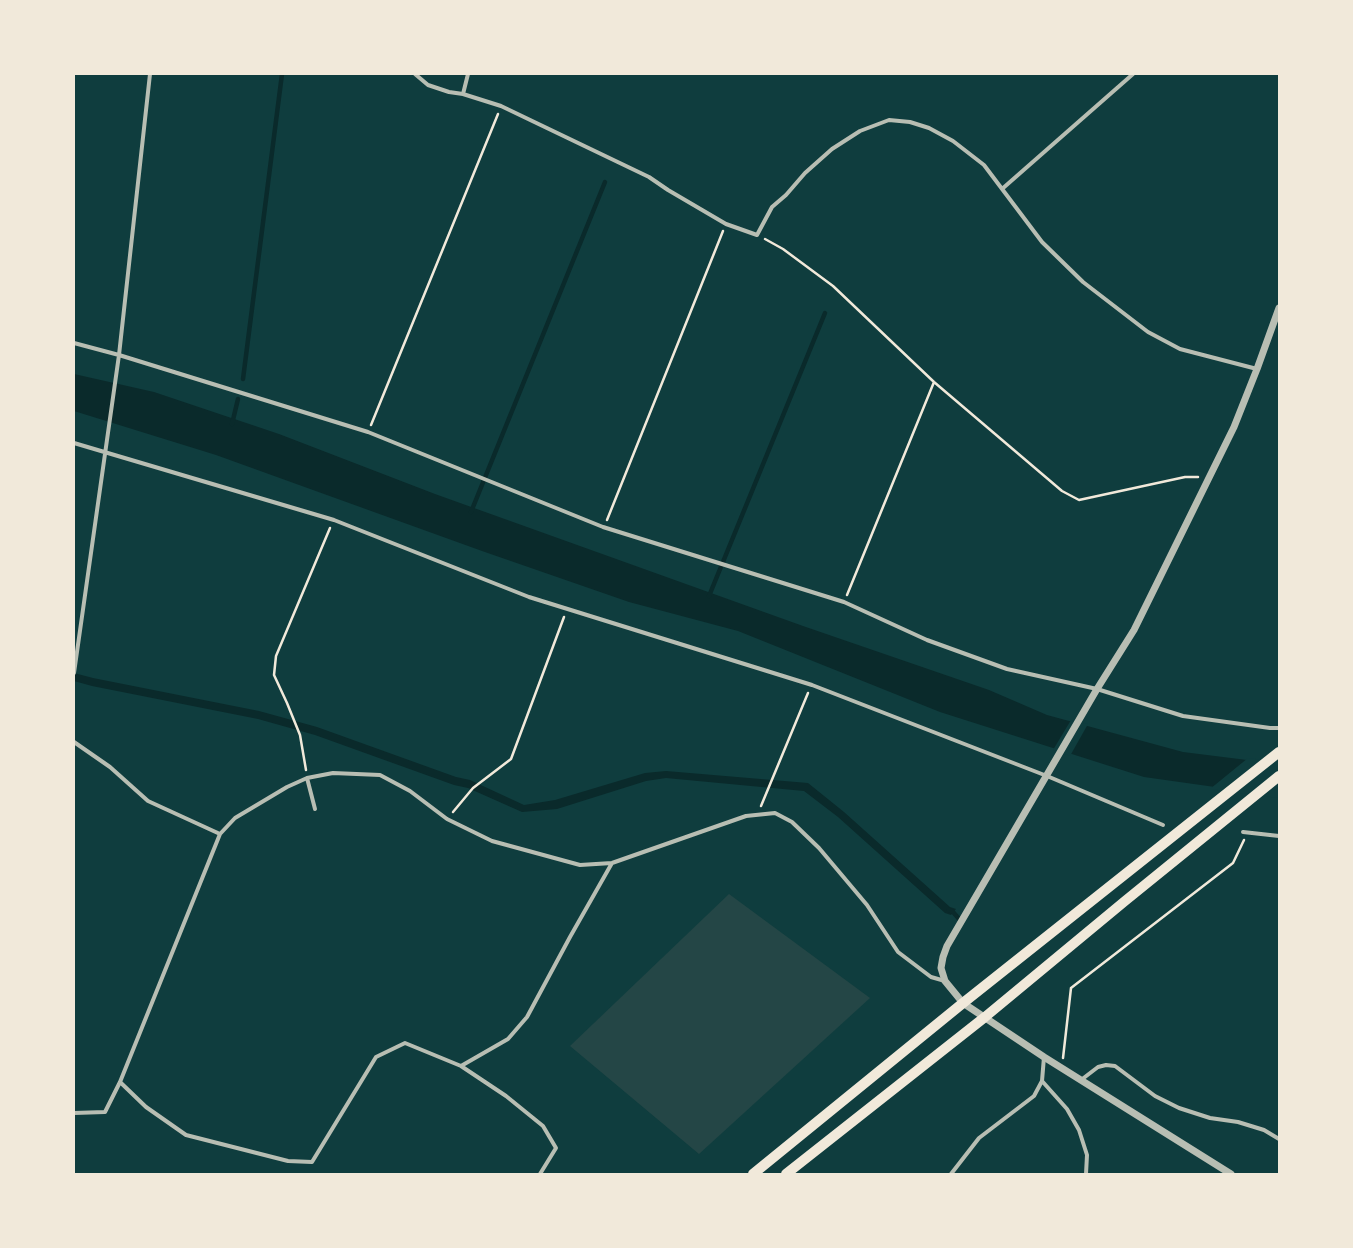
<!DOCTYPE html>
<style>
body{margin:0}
#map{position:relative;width:1353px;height:1248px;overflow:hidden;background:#0f3d3e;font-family:Spectral,serif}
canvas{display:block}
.frame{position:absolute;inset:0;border:75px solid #f1e9da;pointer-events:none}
</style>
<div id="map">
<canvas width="1353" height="1248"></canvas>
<div class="frame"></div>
</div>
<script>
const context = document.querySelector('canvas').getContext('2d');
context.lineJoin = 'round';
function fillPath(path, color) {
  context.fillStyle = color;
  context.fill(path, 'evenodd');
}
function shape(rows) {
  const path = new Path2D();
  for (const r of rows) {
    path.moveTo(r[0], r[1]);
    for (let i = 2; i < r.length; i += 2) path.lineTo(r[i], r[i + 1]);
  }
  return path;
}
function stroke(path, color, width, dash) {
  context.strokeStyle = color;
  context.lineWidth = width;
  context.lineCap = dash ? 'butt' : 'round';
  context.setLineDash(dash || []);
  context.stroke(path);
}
fillPath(shape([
 [729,894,870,998,699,1154,570,1046]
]), '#244646');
fillPath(shape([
 [74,374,154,392,279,434,435,494,803,626,989,690,1047,715,1183,752,1279,764,1279,796,1144,777,940,712,738,631,629,602,482,551,216,455,74,411],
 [74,673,93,678,259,711,317,727,456,777,470,780,524,805,555,800,645,773,666,771,808,783,844,812,950,907,956,909,951,915,945,913,838,817,804,791,666,778,646,781,557,809,522,812,468,788,454,785,315,735,258,719,92,686,74,681]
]), '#0a2a2b');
fillPath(shape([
 [1071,720,1088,724,1070,756,1053,750],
 [1248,758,1279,762,1278,798,1210,789]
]), '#0f3d3e');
stroke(shape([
 [243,379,282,74],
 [232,424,238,399],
 [471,512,605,182],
 [709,596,825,313],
 [949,910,953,912,960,920]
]), '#0a2a2b', 4.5);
stroke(shape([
 [765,239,783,249,833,286,934,382,1062,491,1079,500,1185,477,1198,477],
 [371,425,498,114],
 [607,520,723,231],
 [847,595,934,382],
 [306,770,300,735,287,703,274,675,276,656,330,528],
 [761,806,808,693],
 [453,812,473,788,511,759,564,617],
 [1063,1058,1071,988,1233,863,1244,840]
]), '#f1e9da', 2.5);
stroke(shape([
 [415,74,428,85,449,92,463,94,501,106,649,177,668,190,726,224,757,235,772,207,786,195,805,173,832,149,860,131,889,120,910,122,929,128,953,141,984,165,1042,242,1083,282,1148,332,1180,349,1257,369],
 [463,94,468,74],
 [1002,189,1133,74],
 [74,343,119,355,368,432,603,527,844,602,927,640,1007,669,1097,689,1183,716,1270,728,1279,728],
 [74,443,334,520,529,597,812,685,1047,776,1163,825],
 [74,673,119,355,150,74],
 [74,742,110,767,148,801,220,834],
 [307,778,315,809],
 [1243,832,1279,836],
 [461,1066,508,1039,527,1017,570,937,612,863],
 [1081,1080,1098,1067,1106,1065,1115,1066,1155,1096,1179,1108,1210,1118,1238,1122,1264,1130,1279,1139],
 [1042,1081,1067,1109,1079,1130,1087,1155,1086,1174],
 [120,1082,146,1107,186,1135,288,1161,312,1162,376,1057,405,1043,461,1066,506,1096,543,1126,556,1148,540,1174],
 [74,1113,105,1112,120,1082,220,834,235,818,287,787,307,778,333,773,380,775,410,791,447,819,492,841,580,865,612,863,746,816,775,813,792,822,819,848,867,905,898,952,931,977,945,981],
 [951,1174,979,1138,1034,1096,1042,1081,1044,1057]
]), '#b8beb3', 4);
stroke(shape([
 [1231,1174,1044,1057,963,1003,945,981,941,968,943,957,947,946,1097,689,1134,630,1234,427,1257,369,1279,308]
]), '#b8beb3', 7);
stroke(shape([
 [753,1174,963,1003,1279,752],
 [786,1174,985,1017,1125,901,1279,776]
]), '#f1e9da', 10);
</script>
